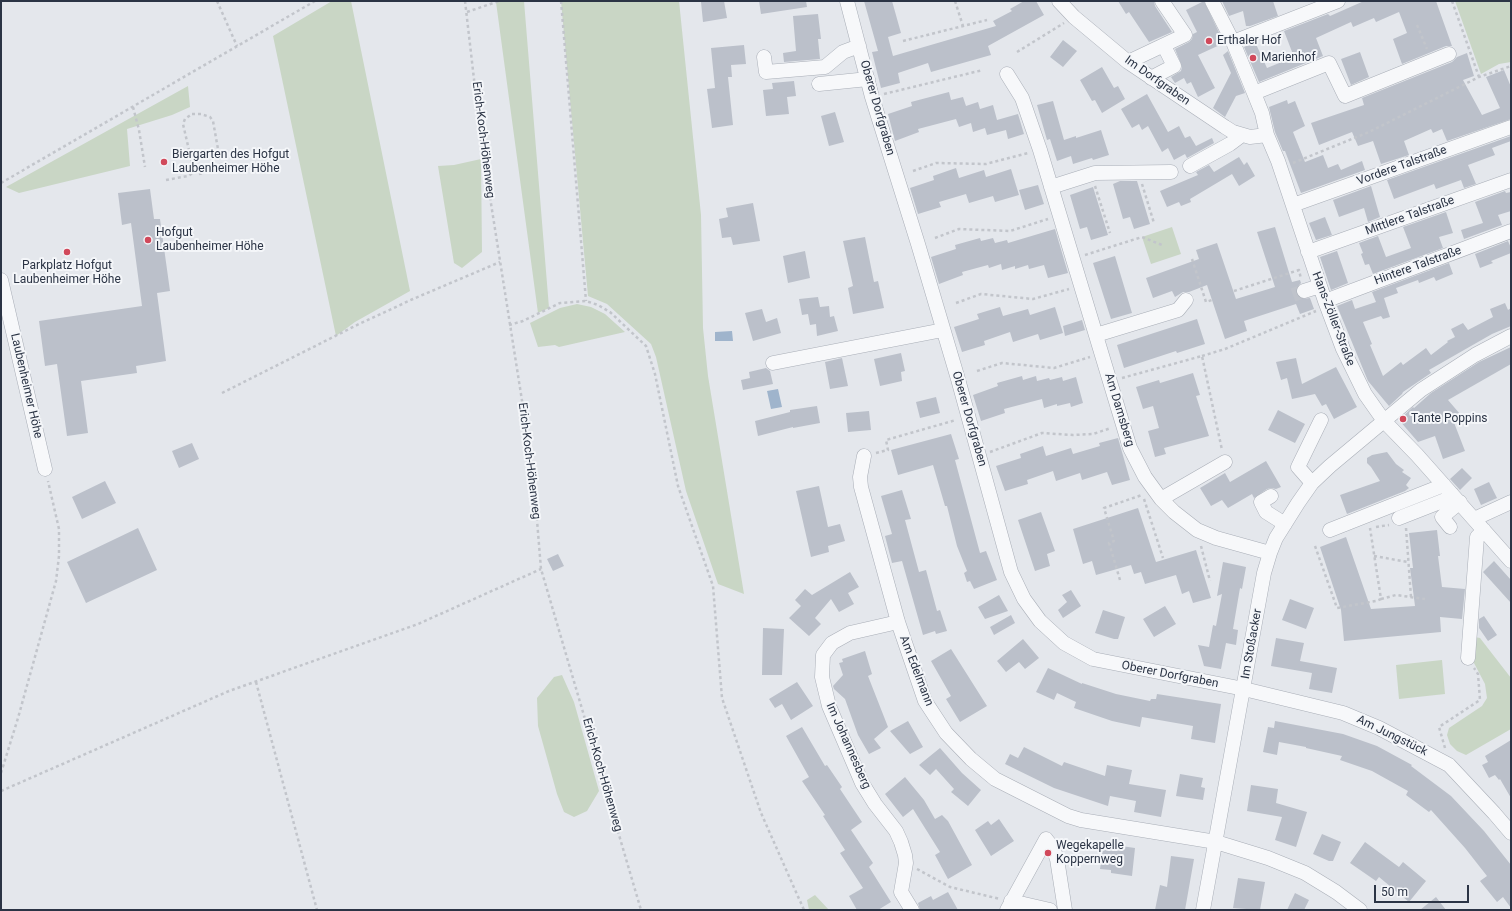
<!DOCTYPE html>
<meta charset="utf-8">
<style>
body{margin:0}
#map{position:relative;width:1512px;height:911px;overflow:hidden;background:#e4e7ec;font-family:Roboto,sans-serif}
canvas{display:block}
.frame{position:absolute;inset:0;border:2px solid #2b3445;pointer-events:none}
.scale{position:absolute;left:1374px;top:885px;width:95px;height:18px;box-sizing:border-box;border:2px solid #2b3445;border-top:0;padding-left:5px;font-size:12px;line-height:14px;white-space:nowrap;color:#2b3445;-webkit-text-stroke:3px #f4f6f9;paint-order:stroke}
</style>
<div id="map">
<canvas width="1512" height="911"></canvas>
<div class="frame"></div>
<div class="scale">50 m</div>
</div>
<script>
const context = document.querySelector('canvas').getContext('2d');
context.lineJoin = 'round';
function fillPath(path, color) {
  context.fillStyle = color;
  context.fill(path, 'evenodd');
}
function shape(rows) {
  const path = new Path2D();
  for (const r of rows) {
    path.moveTo(r[0], r[1]);
    for (let i = 2; i < r.length; i += 2) path.lineTo(r[i], r[i + 1]);
  }
  return path;
}
function stroke(path, color, width, dash) {
  context.strokeStyle = color;
  context.lineWidth = width;
  context.lineCap = dash ? 'butt' : 'round';
  context.setLineDash(dash || []);
  context.stroke(path);
}
function label(font, color, halo, rows, align = 'center') {
  context.font = font + ' Roboto,sans-serif';
  context.lineWidth = 4;
  context.setLineDash([]);
  context.textBaseline = 'middle';
  context.strokeStyle = halo;
  context.fillStyle = color;
  for (const [text, x, y, turn = 0] of rows) {
    context.save();
    context.translate(x, y);
    context.rotate((+turn || 0) * Math.PI / 180);
    context.textAlign = isNaN(turn) ? turn : align;
    if (halo) context.strokeText(text, 0, 0);
    context.fillText(text, 0, 0);
    context.restore();
  }
}
fillPath(shape([
 [332,1,351,1,410,291,355,322,336,336,273,36],
 [499,1,524,1,549,308,538,313,496,2],
 [561,1,679,1,701,215,703,328,708,376,744,594,718,584,686,491,656,357,651,344,607,304,588,296],
 [1455,1,1511,1,1511,62,1499,64,1481,74],
 [188,86,190,107,172,115,127,129,130,166,19,193,6,187],
 [481,159,482,252,462,268,454,263,438,166,454,165],
 [1172,227,1181,254,1151,264,1142,237],
 [577,304,591,307,605,314,625,332,559,347,555,345,538,347,530,323,560,308],
 [1475,637,1480,638,1511,678,1511,729,1466,755,1457,751,1450,744,1447,735,1449,728,1482,706,1487,698,1485,684,1474,663,1471,653],
 [1442,660,1445,694,1399,699,1396,665],
 [562,675,574,702,599,791,587,811,574,817,564,812,557,794,538,726,537,698,554,677],
 [815,895,829,910,809,910,807,900]
]), '#c9d6c5');
fillPath(shape([
 [732,331,733,341,715,341,715,332],
 [778,389,782,407,771,409,767,391]
]), '#9fb4cc');
fillPath(shape([
 [710,1,724,1,727,18,703,22,701,2],
 [759,1,806,1,807,7,761,14],
 [864,1,892,1,901,33,888,37,893,56,996,26,993,21,1012,11,1010,9,1024,1,1036,1,1044,15,988,46,991,55,931,72,928,63,898,73,900,83,881,88,872,52,878,51],
 [1118,1,1154,1,1155,6,1172,32,1149,42,1129,12,1126,14],
 [1204,1,1224,43,1198,55,1215,88,1198,97,1191,82,1187,84,1184,78,1175,83,1171,77,1181,71,1182,67,1175,49,1189,42,1192,39,1193,34,1197,32,1186,10],
 [1222,1,1273,1,1278,16,1250,26,1246,26,1243,11,1229,16],
 [1364,1,1436,1,1452,46,1446,46,1402,64,1393,39,1407,33,1399,12,1376,22,1374,18,1353,27,1351,22,1316,38,1323,56,1259,82,1244,47,1255,42,1267,68,1294,57,1284,31,1328,14,1330,16],
 [818,14,821,39,818,39,820,59,784,62,783,53,796,51,793,16],
 [1063,40,1077,51,1063,67,1050,57],
 [744,45,746,64,731,65,732,77,728,77,733,125,712,128,707,89,715,88,711,48],
 [1228,51,1245,93,1236,96,1225,117,1213,108,1231,73,1223,55],
 [1360,52,1369,77,1351,85,1341,59],
 [1467,53,1474,76,1463,80,1482,115,1500,108,1486,77,1504,70,1511,87,1511,119,1447,141,1442,129,1433,133,1431,129,1404,141,1409,155,1381,164,1373,141,1358,146,1352,132,1319,145,1311,123,1364,105,1362,98,1452,62,1457,57],
 [1102,67,1114,88,1118,86,1125,99,1102,113,1095,100,1092,101,1080,80],
 [794,81,796,96,787,97,789,114,766,116,763,90,773,89,772,83],
 [949,92,951,100,963,97,966,106,978,102,980,109,993,105,997,120,1018,114,1024,134,1008,139,1006,130,987,135,985,128,973,132,971,123,959,127,956,119,918,129,919,132,895,141,888,114,912,106,911,102],
 [1147,94,1168,132,1179,126,1185,138,1190,136,1196,146,1212,138,1214,143,1187,158,1185,154,1174,160,1168,148,1162,152,1148,126,1142,130,1139,124,1132,128,1121,109],
 [1287,100,1288,104,1295,101,1305,126,1293,132,1305,162,1323,155,1328,168,1338,164,1341,170,1362,161,1365,170,1301,193,1285,151,1283,151,1275,132,1269,107],
 [1053,101,1064,140,1076,136,1076,138,1101,130,1109,155,1093,160,1092,158,1073,164,1071,156,1057,161,1050,139,1047,140,1037,105],
 [835,112,844,142,829,146,821,116],
 [1511,136,1511,141,1492,148,1495,155,1468,165,1476,184,1464,188,1461,180,1436,189,1434,184,1394,199,1387,180],
 [1239,157,1244,165,1247,162,1255,176,1239,186,1232,174,1190,199,1191,202,1181,206,1179,202,1167,207,1160,191,1198,175,1196,172,1209,165,1214,172],
 [956,168,959,178,984,170,986,177,1011,169,1019,195,995,202,993,196,969,203,966,194,939,202,941,207,918,214,910,188,934,180,933,176],
 [1120,181,1137,181,1150,224,1134,229,1130,217,1123,219,1113,184],
 [1038,185,1044,204,1025,210,1019,190],
 [1371,186,1380,217,1368,222,1364,208,1339,217,1333,200],
 [1093,187,1108,235,1091,240,1087,227,1080,229,1070,195],
 [150,189,154,219,160,219,170,291,157,293,166,361,136,366,137,373,81,381,88,433,67,436,57,364,45,366,39,321,142,306,131,223,122,225,118,193],
 [1505,191,1506,193,1511,192,1511,211,1498,215,1502,225,1464,239,1461,230,1483,223,1475,202],
 [753,203,760,241,733,245,731,237,722,238,719,219,728,217,726,208],
 [1446,212,1453,233,1439,237,1443,248,1373,274,1369,264,1365,265,1361,254,1363,253,1359,243,1378,236,1386,257,1411,248,1403,227],
 [1325,217,1332,235,1316,240,1309,223],
 [1275,227,1292,282,1300,280,1301,283,1296,289,1296,294,1302,299,1310,298,1314,309,1300,314,1296,304,1244,321,1247,331,1225,339,1207,285,1189,292,1183,292,1175,297,1172,291,1153,298,1146,278,1199,259,1196,250,1217,243,1236,299,1275,287,1257,232],
 [1055,229,1068,273,1048,278,1044,265,1029,269,1028,265,1015,269,1015,266,1002,270,1001,264,989,268,988,265,962,272,963,275,939,284,931,257,956,249,955,245,980,238,981,241,993,238,995,243,1007,240,1008,243],
 [865,237,874,282,878,281,884,308,853,314,848,288,853,286,843,241],
 [1508,241,1511,248,1511,253,1491,261,1493,263,1480,268,1475,254],
 [805,251,810,278,788,283,783,256],
 [1337,251,1348,283,1331,290,1320,257],
 [1115,256,1132,313,1111,319,1093,263],
 [1449,263,1453,274,1436,281,1434,277,1419,283,1418,280,1396,288,1398,293,1384,298,1390,317,1383,319,1381,316,1363,322,1372,344,1370,345,1383,376,1401,362,1403,365,1426,348,1431,355,1448,342,1447,341,1455,337,1451,329,1463,323,1468,330,1493,317,1490,309,1505,303,1508,310,1511,308,1511,326,1492,334,1429,370,1431,373,1403,392,1402,394,1389,406,1368,381,1337,306,1352,300,1355,309,1376,302,1372,292],
 [818,297,820,307,829,306,830,317,834,316,838,331,817,336,816,324,810,325,808,314,802,315,799,299],
 [1000,307,1003,316,1028,309,1030,315,1055,307,1063,333,1040,340,1038,334,1013,342,1010,332,984,341,985,345,962,352,954,327,979,319,977,314],
 [762,309,766,322,777,318,781,333,753,341,745,313],
 [1197,319,1205,344,1177,353,1176,351,1124,368,1117,345],
 [1082,320,1085,330,1065,336,1063,326],
 [1511,347,1511,364,1448,400,1460,414,1453,420,1465,451,1443,459,1435,436,1418,442,1399,420,1413,407,1414,408,1431,393,1479,362],
 [901,353,905,371,901,372,902,381,880,386,874,359],
 [842,358,848,386,830,389,825,362],
 [1296,358,1302,384,1336,367,1357,407,1334,419,1326,404,1322,406,1315,394,1292,399,1287,378,1281,380,1276,362],
 [766,368,770,371,773,384,743,390,741,380,750,378,749,372],
 [1193,373,1200,395,1196,396,1209,436,1164,448,1166,454,1155,457,1148,431,1159,428,1153,406,1143,409,1136,387,1159,380,1160,383],
 [1022,376,1023,380,1036,376,1037,381,1049,378,1050,380,1062,377,1063,381,1076,377,1083,403,1071,407,1070,403,1057,406,1057,404,1044,408,1042,399,1004,409,1005,413,981,421,973,395,998,386,997,383],
 [936,397,940,413,920,418,916,402],
 [817,406,820,423,793,428,793,427,758,436,755,421,790,412,790,410],
 [1278,410,1305,424,1295,443,1268,430],
 [869,411,871,430,848,432,846,413],
 [951,434,959,459,955,460,980,553,986,551,997,580,974,589,970,581,967,582,964,573,967,571,957,546,947,506,945,506,933,465,898,475,891,450],
 [1118,438,1130,480,1112,485,1107,472,1082,480,1080,473,1056,481,1053,471,1027,480,1028,484,1005,491,996,466,1021,458,1020,454,1043,446,1046,456,1071,448,1073,454,1100,446,1099,443],
 [192,443,199,459,179,468,172,451],
 [1387,452,1396,464,1404,470,1402,472,1411,478,1406,485,1409,488,1405,491,1347,514,1340,495,1380,481,1371,467,1367,463,1367,458,1372,455],
 [1266,461,1281,487,1276,489,1271,488,1267,489,1254,498,1252,494,1228,508,1222,500,1211,506,1200,488,1225,473,1230,482],
 [1462,468,1472,478,1460,490,1450,479],
 [105,481,116,503,82,519,72,497],
 [1489,482,1497,498,1481,505,1474,489],
 [819,486,828,527,840,524,845,541,828,546,829,552,811,557,796,491],
 [902,490,911,519,905,520,919,572,926,570,937,611,940,610,947,631,936,634,935,631,923,635,902,561,892,563,885,536,892,534,881,496],
 [1138,508,1156,562,1196,550,1211,598,1193,603,1189,591,1182,594,1176,575,1145,584,1141,572,1134,574,1131,565,1096,575,1092,561,1083,564,1073,529],
 [1041,512,1055,551,1047,554,1050,566,1035,571,1018,520],
 [138,528,157,570,86,603,67,562],
 [1437,530,1440,556,1438,556,1442,587,1465,589,1462,619,1440,617,1441,632,1344,641,1341,610,1320,547,1346,537,1371,609,1415,606,1410,568,1413,568,1409,533],
 [558,554,564,566,553,571,547,559],
 [1494,561,1511,580,1511,603,1483,572],
 [1223,562,1246,567,1242,589,1240,588,1233,629,1238,630,1236,645,1226,643,1221,669,1204,666,1198,645,1209,647,1213,625,1216,626,1222,594,1217,596],
 [850,572,859,587,848,593,854,604,839,612,831,599,815,618,821,624,809,636,789,618,801,606,795,600,805,589,812,595],
 [1071,590,1081,606,1063,618,1058,610,1067,602,1062,595],
 [999,595,1008,611,985,619,978,607],
 [1290,599,1314,608,1306,629,1282,620],
 [1165,606,1176,624,1154,637,1143,619],
 [1103,610,1125,617,1118,639,1114,639,1095,633],
 [1011,615,1015,623,994,635,990,627],
 [1484,616,1497,635,1488,641,1479,628,1479,619],
 [763,628,784,629,782,675,762,675],
 [1276,638,1304,643,1300,661,1337,668,1332,693,1309,689,1312,673,1271,666],
 [1023,639,1039,658,1025,669,1019,662,1006,672,997,661],
 [951,649,987,706,960,722,946,699,951,696,931,661],
 [865,651,872,674,868,676,888,727,874,739,881,748,869,754,858,735,845,699,834,689,833,686,843,675,839,663,843,662,842,659],
 [1048,668,1082,684,1082,683,1116,694,1150,701,1151,699,1156,699,1157,694,1221,704,1215,743,1191,739,1193,726,1142,717,1140,727,1112,721,1074,708,1076,702,1057,693,1054,700,1036,692],
 [797,682,813,706,791,720,782,704,775,708,769,699],
 [908,721,923,747,910,754,890,731],
 [1275,721,1343,734,1377,746,1412,765,1411,766,1451,796,1484,831,1511,865,1511,908,1503,897,1497,902,1480,881,1487,876,1465,848,1431,810,1429,812,1406,795,1408,791,1372,771,1340,760,1342,756,1306,748,1306,747,1279,742,1277,755,1263,752,1268,727,1274,728],
 [802,727,825,766,827,765,842,787,840,789,862,822,851,830,873,863,869,867,891,902,878,910,857,910,849,896,863,888,840,853,845,850,823,816,825,815,802,781,809,777,786,736],
 [1511,740,1511,798,1500,779,1499,780,1495,775,1489,778,1482,765,1488,762,1485,756],
 [1024,747,1062,766,1064,762,1105,776,1107,765,1132,770,1129,784,1166,790,1161,817,1134,812,1136,801,1110,796,1108,806,1054,788,1005,764,1010,754,1018,758],
 [940,748,962,773,981,790,968,806,951,792,954,789,936,769,930,775,919,765],
 [1180,774,1203,778,1201,787,1205,788,1203,800,1176,796],
 [905,777,924,800,935,819,942,815,948,821,972,865,948,879,935,855,940,852,913,809,903,817,885,794],
 [1251,785,1278,789,1276,803,1307,812,1296,847,1275,840,1282,817,1247,811],
 [999,819,1014,841,991,856,975,830,988,821,991,825],
 [1322,834,1341,842,1333,861,1329,861,1313,854],
 [1365,842,1399,867,1403,862,1426,881,1409,902,1379,877,1376,881,1350,863],
 [1114,845,1135,848,1132,876,1111,873,1111,870,1100,869,1103,848,1113,849],
 [1171,856,1194,859,1185,910,1155,910,1160,885,1167,887],
 [1238,878,1265,882,1260,910,1233,908],
 [948,892,958,910,920,910,918,903,931,896,933,900],
 [1295,893,1309,900,1304,910,1287,910],
 [1436,897,1446,910,1420,910]
]), '#bbc0ca');
stroke(shape([
 [1293,295,1304,291]
]), '#bfc3cb', 14, [14, 7]);
const minor = shape([
 [847,1,872,97,918,244,958,379,1011,572,1024,599,1040,621,1064,643,1093,659,1244,689,1343,713,1379,728,1449,765,1494,813,1511,833],
 [1059,1,1074,17,1128,62,1225,127,1233,132,1250,137,1267,135],
 [1212,1,1233,42,1254,93,1262,113,1267,135,1278,161,1325,301,1343,349,1365,394,1384,421,1417,455,1511,561],
 [1233,42,1338,1],
 [764,57,766,72,825,67,843,52,859,46],
 [1128,62,1185,35,1162,1],
 [1007,74,1022,98,1040,150,1130,448,1145,477,1161,499,1174,512,1197,530,1216,538,1270,553],
 [1151,78,1174,66,1166,50],
 [819,84,868,79],
 [1254,93,1329,63,1345,96,1449,54],
 [1190,166,1230,144,1242,135],
 [1051,187,1095,173,1171,172],
 [1293,205,1511,127],
 [1308,252,1511,180],
 [1,280,45,469],
 [1304,291,1320,286],
 [1325,301,1511,231],
 [1096,335,1178,310,1186,300],
 [773,363,943,330],
 [864,456,860,477,861,487,898,622,925,701,946,733,971,759,995,779,1068,816,1081,820,1216,842,1268,858,1305,873,1336,892,1360,910],
 [1312,483,1298,467,1321,420],
 [1271,496,1261,502,1266,512,1285,524],
 [1161,499,1225,462],
 [1399,518,1445,500,1452,494],
 [1474,519,1511,502],
 [1450,527,1442,517,1460,502],
 [1330,530,1444,485],
 [898,622,850,633,832,643,823,655,822,677,829,706,862,783,875,804,896,831,901,842,905,855,906,863,901,892,912,910],
 [1468,658,1477,537,1484,530],
 [1011,901,1050,910],
 [1007,910,1046,839,1053,848,1057,859,1065,910],
 [1203,910,1264,573,1270,553,1276,538,1298,503,1312,483,1330,466,1421,390,1475,355,1511,336]
]);
stroke(minor, '#a9aeb7', 15);
stroke(shape([
 [217,1,237,46],
 [465,1,481,140,529,445,536,508,541,569,641,910],
 [561,1,586,301],
 [955,1,963,26],
 [1452,1,1479,77],
 [467,12,499,1],
 [1417,25,1427,49],
 [903,41,987,20],
 [1017,52,1064,23],
 [884,94,983,70],
 [133,107,139,130,145,167],
 [192,114,201,114,210,117,213,121,221,166,216,170,199,174,194,172,183,124,185,119,192,114],
 [1293,163,1369,132,1479,77,1511,66],
 [913,171,936,163,986,164,1028,153],
 [166,180,188,176,194,172],
 [1,183,315,1],
 [1142,184,1154,223],
 [1095,186,1110,233],
 [935,238,959,229,1010,231,1048,219],
 [1085,255,1142,237,1162,245],
 [1192,259,1206,302,1212,300],
 [1234,291,1299,270,1301,279],
 [956,303,981,294,1033,299,1069,289],
 [509,325,523,321,560,303,586,301,598,305,610,312,646,346,655,374,678,486,713,586,722,698,761,813,804,910],
 [1202,356,1225,349,1316,311],
 [977,371,1002,363,1054,368,1090,357],
 [1122,378,1202,356,1222,450],
 [222,393,359,324,413,299,500,262],
 [990,452,1042,433,1073,435,1093,434,1111,428],
 [876,453,888,450,886,440,956,420],
 [1144,499,1163,558],
 [1376,527,1389,525],
 [1406,528,1411,597],
 [1201,546,1210,581],
 [1315,546,1337,608,1376,601,1381,599,1370,528],
 [1374,556,1408,562],
 [1120,580,1109,543,1114,541,1104,508,1142,495],
 [1381,599,1396,595,1425,599],
 [256,682,317,910],
 [1445,748,1439,727,1480,700,1478,674,1474,668],
 [1,773,18,718,56,581,59,556,59,529,48,481],
 [1,791,229,691,418,624,541,569],
 [917,869,950,887,1000,899]
]), '#c2c5cb', 2.5, [3, 3]);
stroke(minor, '#f7f8fa', 14);
for (const [x, y, r, color] of [
 [1209,41,4,"#d1495b"],
 [1253,58,4,"#d1495b"],
 [164,162,4,"#d1495b"],
 [148,240,4,"#d1495b"],
 [67,252,4,"#d1495b"],
 [1403,419,4,"#d1495b"],
 [1048,853,4,"#d1495b"]
]) {
  const dot = new Path2D();
  dot.arc(x, y, r, 0, 2 * Math.PI);
  context.fillStyle = color;
  context.fill(dot);
  stroke(dot, '#f4f6f9', 1.5);
}
label('12px', '#2b3445', '#f4f6f9', [
 ["Erthaler Hof",1217,41],
 ["Marienhof",1261,58],
 ["Biergarten des Hofgut",172,155],
 ["Laubenheimer Höhe",172,169],
 ["Hofgut",156,233],
 ["Laubenheimer Höhe",156,247],
 ["Parkplatz Hofgut",67,266,"center"],
 ["Laubenheimer Höhe",67,280,"center"],
 ["Tante Poppins",1411,419],
 ["Wegekapelle",1056,846],
 ["Koppernweg",1056,860]
], 'left');
label('12px', '#2b3445', '#f4f6f9', [
 ["Im Dorfgraben",1157,81,35],
 ["Oberer Dorfgraben",877,108,74],
 ["Erich-Koch-Höhenweg",483,140,83],
 ["Vordere Talstraße",1402,166,-20],
 ["Mittlere Talstraße",1410,216,-20],
 ["Hintere Talstraße",1418,266,-20],
 ["Hans-Zöller-Straße",1333,319,69],
 ["Laubenheimer Höhe",26,386,77],
 ["Am Damsberg",1119,410,73],
 ["Oberer Dorfgraben",969,419,74],
 ["Erich-Koch-Höhenweg",529,461,83],
 ["Im Stoßacker",1252,644,-80],
 ["Am Edelmann",916,671,69],
 ["Oberer Dorfgraben",1170,675,11],
 ["Am Jungstück",1392,736,26],
 ["Im Johannesberg",848,746,66],
 ["Erich-Koch-Höhenweg",602,775,74]
]);
</script>
